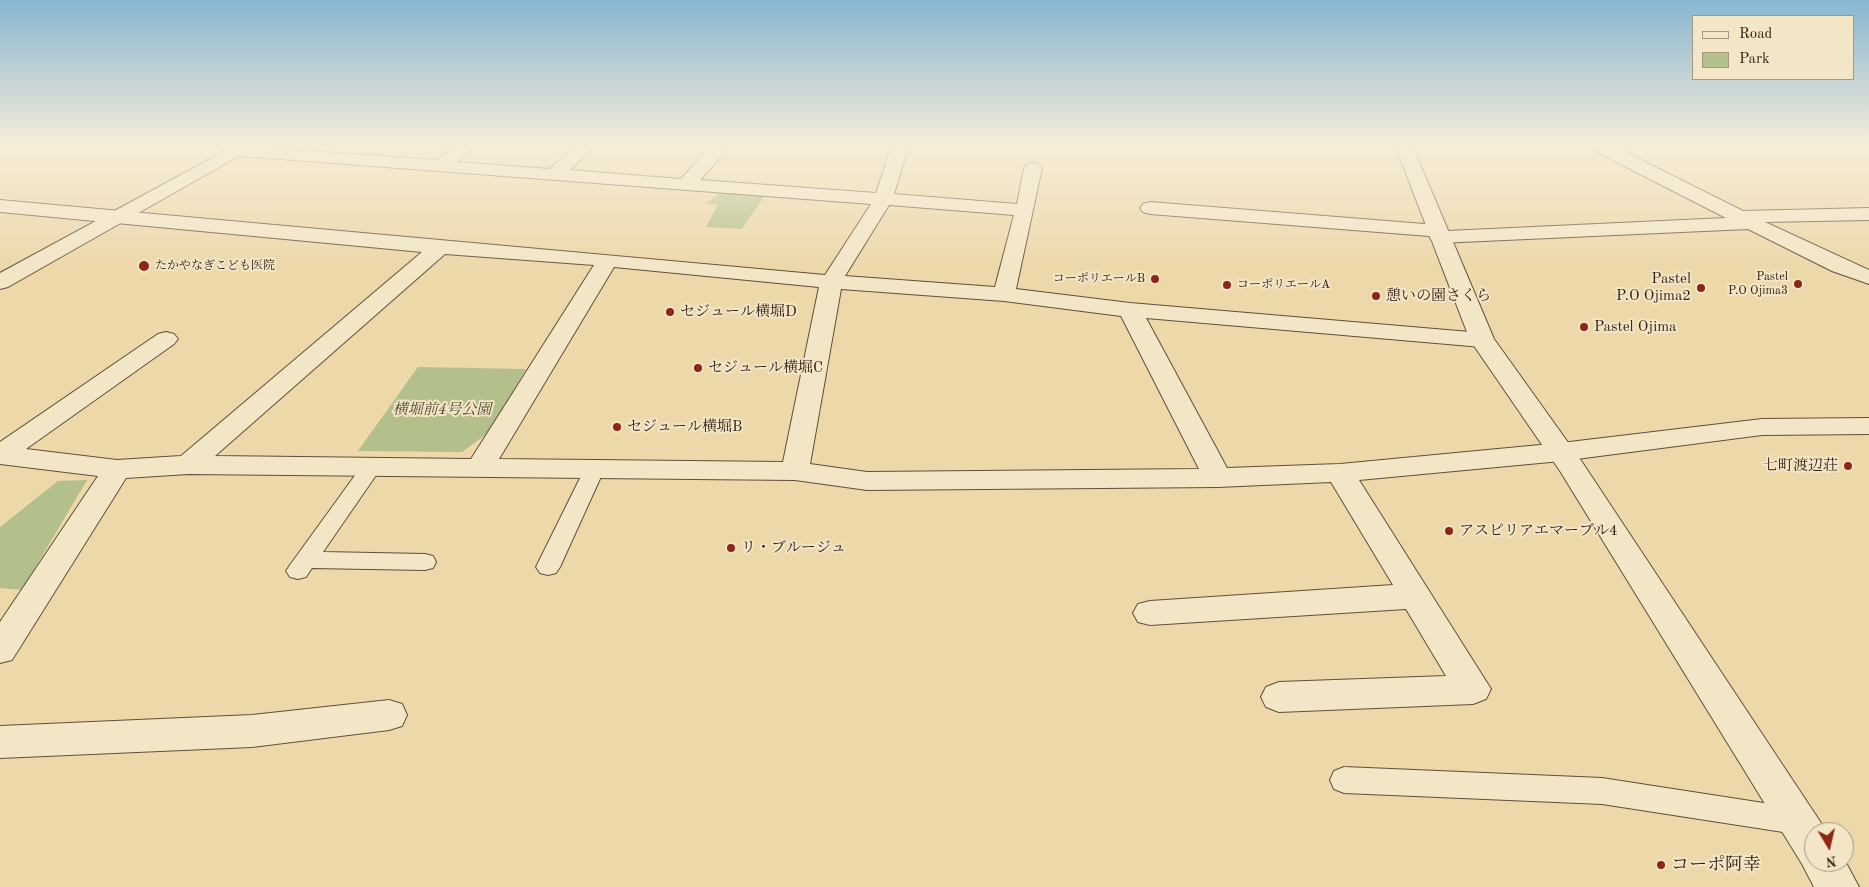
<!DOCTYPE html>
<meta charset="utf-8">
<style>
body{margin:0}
#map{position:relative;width:1869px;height:887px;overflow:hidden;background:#ecd8a9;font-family:"Old Standard TT",serif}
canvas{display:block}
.legend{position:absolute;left:1692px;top:15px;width:162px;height:65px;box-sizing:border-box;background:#f3e6c7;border:1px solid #a69780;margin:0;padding:6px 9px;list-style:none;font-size:15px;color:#332116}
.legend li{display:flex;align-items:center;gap:10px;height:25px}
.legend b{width:25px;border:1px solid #a69780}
.north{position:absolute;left:1804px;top:822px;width:50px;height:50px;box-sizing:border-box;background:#f3e6c7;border:1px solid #a69780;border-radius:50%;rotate:171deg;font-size:14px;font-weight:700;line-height:20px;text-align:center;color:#332116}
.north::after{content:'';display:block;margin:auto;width:18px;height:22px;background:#8f2418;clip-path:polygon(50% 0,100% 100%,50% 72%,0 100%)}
</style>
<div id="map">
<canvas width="1869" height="887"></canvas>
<ul class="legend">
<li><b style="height:6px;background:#f3e6c7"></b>Road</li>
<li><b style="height:14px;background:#b3c08b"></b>Park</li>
</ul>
<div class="north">N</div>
</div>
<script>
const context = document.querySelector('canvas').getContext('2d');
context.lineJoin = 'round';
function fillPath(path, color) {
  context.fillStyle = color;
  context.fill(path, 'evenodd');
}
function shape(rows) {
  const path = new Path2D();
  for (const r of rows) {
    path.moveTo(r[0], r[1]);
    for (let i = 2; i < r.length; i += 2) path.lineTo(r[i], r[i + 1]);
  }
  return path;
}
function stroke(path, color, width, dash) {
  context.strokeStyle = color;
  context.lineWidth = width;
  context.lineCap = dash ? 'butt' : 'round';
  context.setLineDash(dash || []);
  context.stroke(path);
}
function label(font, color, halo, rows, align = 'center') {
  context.font = font + ' "Old Standard TT","Noto Serif JP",serif';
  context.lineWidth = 4;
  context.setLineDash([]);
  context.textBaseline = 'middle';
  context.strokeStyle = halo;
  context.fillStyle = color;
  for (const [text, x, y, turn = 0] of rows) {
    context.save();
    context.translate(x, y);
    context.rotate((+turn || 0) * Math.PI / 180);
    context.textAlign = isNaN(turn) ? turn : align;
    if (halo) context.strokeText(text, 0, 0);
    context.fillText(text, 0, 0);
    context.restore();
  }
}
fillPath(shape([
 [718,193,765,195,742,229,706,227,718,205,707,204],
 [418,367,526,369,491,431,462,452,358,451],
 [87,480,22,590,0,588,0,527,58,481]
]), '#b3c08b');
const service = shape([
 [371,461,378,463,381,468,323,552,425,554,433,556,436,562,433,568,425,570,312,568,306,577,298,579,290,577,286,571,290,565,364,463,371,461],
 [594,463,601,465,604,470,560,567,556,573,548,575,540,573,536,567,584,470,587,465,594,463],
 [1344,767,1602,778,1796,808,1806,812,1811,821,1806,830,1796,834,1602,804,1344,793,1334,789,1330,780,1334,771,1344,767]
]);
const minor = shape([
 [457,145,476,145,457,162,550,169,576,145,595,145,570,170,681,179,712,145,726,145,728,148,725,152,700,180,876,193,892,145,909,145,894,194,1017,204,1024,168,1027,164,1033,163,1039,164,1042,168,1016,289,1130,303,1482,333,1490,335,1494,340,1490,345,1482,347,1146,318,1227,468,1340,464,1561,443,1762,419,1869,418,1869,434,1762,435,1561,461,1359,480,1491,689,1486,699,1473,704,1279,712,1266,707,1261,697,1266,687,1279,682,1446,676,1406,609,1150,625,1138,622,1133,613,1138,604,1150,601,1393,585,1331,482,1218,487,867,490,795,480,188,474,126,478,12,660,0,663,0,622,98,476,0,464,0,442,158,334,166,332,174,334,178,339,174,344,26,449,117,460,181,456,422,252,0,212,0,200,825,275,871,204,241,156,235,155,232,151,235,147,241,146,437,160,457,145],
 [889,205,1014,215,995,287,845,276,889,205],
 [445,254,594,265,471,459,215,456,445,254],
 [614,267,819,287,783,462,499,459,614,267],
 [841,289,1004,301,1121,316,1199,469,867,472,810,464,841,289],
 [1589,145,1611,145,1743,211,1869,208,1869,220,1765,222,1869,270,1869,284,1832,271,1748,229,1439,243,1432,241,1429,236,1150,214,1143,212,1140,208,1143,204,1150,202,1437,225,1444,227,1447,231,1726,218,1591,149,1589,145],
 [389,700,402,704,407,715,402,726,389,730,252,747,0,758,0,726,252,715,389,700]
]);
const tertiary = shape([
 [236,145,258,145,8,287,0,289,0,273,236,145],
 [1395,145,1412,145,1494,339,1582,462,1827,832,1814,832,1814,862,1844,862,1844,859,1859,887,1814,887,1802,864,1560,471,1470,340,1395,145]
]);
stroke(service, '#614f3b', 2);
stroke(minor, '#614f3b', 2);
stroke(tertiary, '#614f3b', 2);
fillPath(service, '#f3e6c7');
fillPath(minor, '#f3e6c7');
fillPath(tertiary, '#f3e6c7');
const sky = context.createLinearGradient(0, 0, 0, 270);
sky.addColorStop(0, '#88b6d1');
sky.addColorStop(0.54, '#f6edd8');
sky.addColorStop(1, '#f6edd800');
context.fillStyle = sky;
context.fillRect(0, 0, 1869, 270);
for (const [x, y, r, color] of [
 [144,266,6,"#8f2418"],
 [1155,279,5,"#8f2418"],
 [1798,284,5,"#8f2418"],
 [1227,285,5,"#8f2418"],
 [1701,288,5,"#8f2418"],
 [1376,296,5,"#8f2418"],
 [670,312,5,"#8f2418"],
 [1584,327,5,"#8f2418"],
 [698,368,5,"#8f2418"],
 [617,427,5,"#8f2418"],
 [1848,466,5,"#8f2418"],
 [1449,531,5,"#8f2418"],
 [731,548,5,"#8f2418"],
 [1661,865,5,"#8f2418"]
]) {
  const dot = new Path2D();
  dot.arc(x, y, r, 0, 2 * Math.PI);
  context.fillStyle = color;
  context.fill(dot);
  stroke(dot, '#f3e6c7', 2);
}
label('12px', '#332116', '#f3e6c7', [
 ["たかやなぎこども医院",155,266],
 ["Pastel",1788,277,"right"],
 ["P.O Ojima3",1788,291,"right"],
 ["コーポリエールB",1145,279,"right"],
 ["コーポリエールA",1237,285]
], 'left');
label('15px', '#332116', '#f3e6c7', [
 ["Pastel",1691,279,"right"],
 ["P.O Ojima2",1691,296,"right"],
 ["憩いの園さくら",1386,296],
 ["セジュール横堀D",680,312],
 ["Pastel Ojima",1594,327],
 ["セジュール横堀C",708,368],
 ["セジュール横堀B",627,427],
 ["七町渡辺荘",1838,466,"right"],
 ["アスピリアエマーブル4",1459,531],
 ["リ・ブルージュ",741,548]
], 'left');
label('italic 15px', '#534933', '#f3e6c7', [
 ["横堀前4号公園",442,410]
]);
label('18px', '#332116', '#f3e6c7', [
 ["コーポ阿幸",1671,865]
], 'left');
</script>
